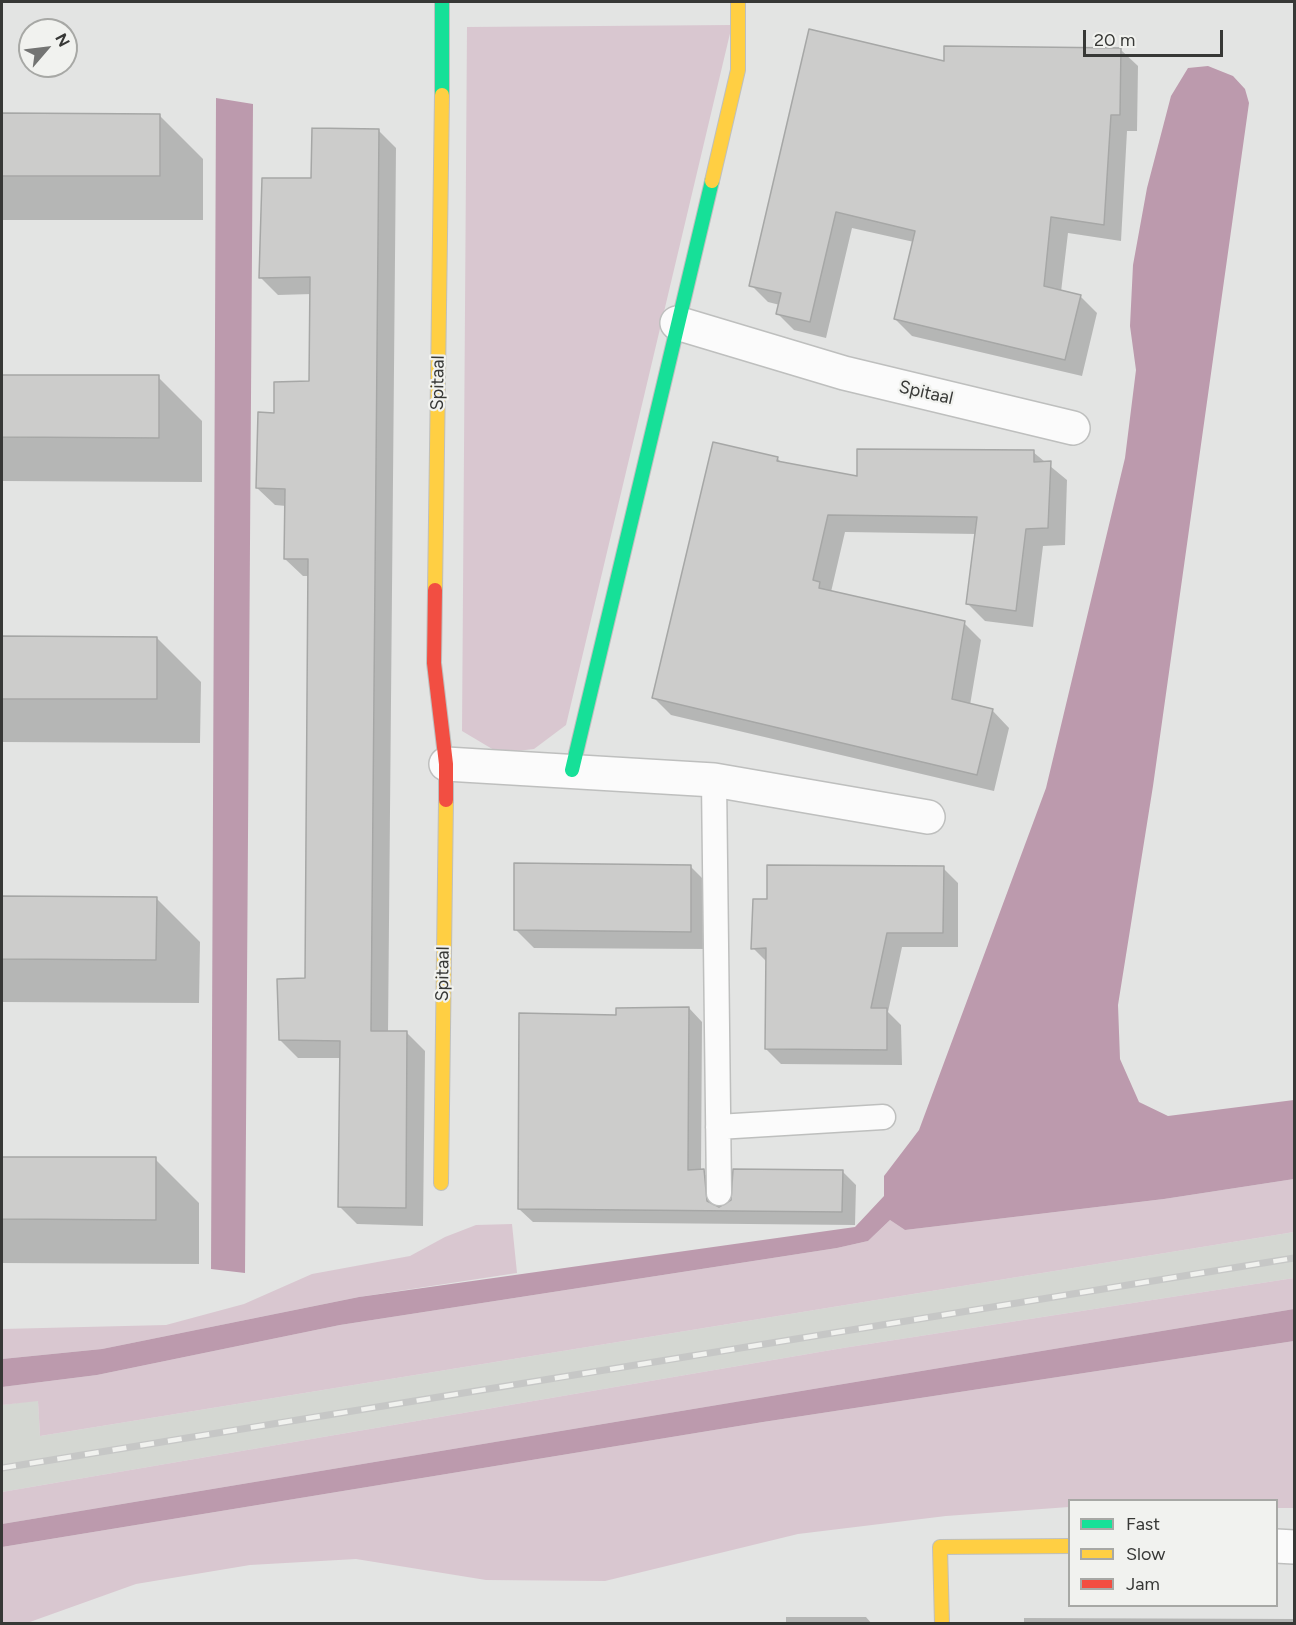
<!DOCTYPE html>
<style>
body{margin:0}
#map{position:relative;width:1296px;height:1625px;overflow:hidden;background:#e3e4e3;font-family:Figtree,sans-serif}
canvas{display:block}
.frame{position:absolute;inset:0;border:3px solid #373836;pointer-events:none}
.legend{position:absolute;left:1068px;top:1499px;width:210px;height:108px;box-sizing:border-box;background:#f1f2ef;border:2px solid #a7a8a5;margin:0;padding:8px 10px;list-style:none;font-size:18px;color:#373836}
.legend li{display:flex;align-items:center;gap:12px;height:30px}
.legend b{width:30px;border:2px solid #a7a8a5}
.north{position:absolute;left:18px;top:18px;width:60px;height:60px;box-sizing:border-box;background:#f1f2ef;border:2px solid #a7a8a5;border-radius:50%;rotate:62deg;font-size:16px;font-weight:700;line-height:24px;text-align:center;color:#373836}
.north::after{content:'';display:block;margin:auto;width:21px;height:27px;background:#737473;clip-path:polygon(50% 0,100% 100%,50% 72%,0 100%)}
.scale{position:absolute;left:1083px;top:30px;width:140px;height:27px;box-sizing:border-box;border:3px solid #373836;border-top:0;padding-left:8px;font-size:18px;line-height:21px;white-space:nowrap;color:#373836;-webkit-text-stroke:4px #f1f2ef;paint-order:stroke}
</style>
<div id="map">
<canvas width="1296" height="1625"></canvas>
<div class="frame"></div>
<ul class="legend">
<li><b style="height:8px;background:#16e098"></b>Fast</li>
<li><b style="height:8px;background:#ffcf43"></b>Slow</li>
<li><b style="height:8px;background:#f24e42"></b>Jam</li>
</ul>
<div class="north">N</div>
<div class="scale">20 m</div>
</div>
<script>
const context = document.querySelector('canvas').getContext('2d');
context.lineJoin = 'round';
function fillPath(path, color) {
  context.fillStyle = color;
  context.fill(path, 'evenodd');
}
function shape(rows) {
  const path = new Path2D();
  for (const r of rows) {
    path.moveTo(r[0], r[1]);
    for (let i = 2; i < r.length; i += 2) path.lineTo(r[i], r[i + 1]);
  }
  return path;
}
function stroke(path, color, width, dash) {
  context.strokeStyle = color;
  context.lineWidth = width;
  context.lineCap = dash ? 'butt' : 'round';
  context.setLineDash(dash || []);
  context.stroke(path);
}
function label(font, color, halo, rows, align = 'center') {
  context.font = font + ' Figtree,sans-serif';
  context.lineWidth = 4.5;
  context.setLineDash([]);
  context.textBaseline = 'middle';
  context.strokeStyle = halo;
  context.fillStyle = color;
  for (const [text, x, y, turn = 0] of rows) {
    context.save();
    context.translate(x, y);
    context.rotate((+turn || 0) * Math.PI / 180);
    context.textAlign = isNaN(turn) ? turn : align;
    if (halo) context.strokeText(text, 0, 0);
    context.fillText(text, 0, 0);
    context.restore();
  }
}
fillPath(shape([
 [1294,1232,1294,1278,843,1348,2,1492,2,1405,38,1400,40,1436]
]), '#d4d7d2');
fillPath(shape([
 [732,25,566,725,534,749,499,753,462,731,467,27],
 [1294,1179,1294,1232,40,1436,38,1401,2,1405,2,1387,97,1375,340,1325,837,1248,868,1241,890,1220,905,1230,1164,1199],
 [512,1224,517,1273,359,1297,102,1349,2,1359,2,1329,166,1325,244,1304,312,1274,410,1256,445,1237,476,1225],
 [1294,1278,1294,1309,2,1524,2,1492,843,1348],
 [1294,1341,1294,1508,1277,1508,1276,1500,1070,1500,1069,1507,946,1516,798,1534,605,1581,486,1580,356,1559,250,1565,136,1584,27,1623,2,1624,2,1547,763,1422]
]), '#d9c7d0');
fillPath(shape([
 [1208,66,1233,76,1245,89,1249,103,1153,786,1118,1005,1120,1059,1139,1102,1168,1116,1294,1100,1294,1179,1164,1199,905,1230,890,1220,868,1241,837,1248,340,1325,97,1375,2,1387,2,1359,102,1349,359,1297,855,1227,884,1196,884,1176,919,1130,1046,788,1125,458,1136,370,1130,326,1133,265,1147,188,1171,96,1188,68],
 [216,98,253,104,245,1273,211,1269],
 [1294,1309,1294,1341,763,1422,2,1547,2,1524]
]), '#bc9aad');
fillPath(shape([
 [1121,50,1138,66,1137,131,1127,131,1121,241,1068,233,1061,292,1080,296,1097,313,1082,376,912,336,895,319,914,242,852,228,826,338,794,330,777,313,780,305,768,302,751,285,946,63],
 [2,115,159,115,203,159,203,220,2,220],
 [378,130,396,148,388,1033,407,1033,425,1051,423,1226,357,1224,340,1207,342,1058,298,1058,280,1040,307,979,309,576,303,576,285,559,286,506,275,505,257,488,275,414,311,383,312,294,278,295,261,278,312,180],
 [2,376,158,377,202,421,202,482,2,481],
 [1033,452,1067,480,1065,545,1043,546,1033,627,985,621,968,604,976,534,845,532,831,592,964,623,981,640,970,705,992,710,1009,728,994,791,671,715,654,698,777,458,782,463,858,478],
 [2,637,157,638,201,682,200,743,2,742],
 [690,866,709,885,708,949,534,948,516,930],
 [943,868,958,883,958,947,902,947,888,1012,901,1025,902,1065,781,1064,766,1049,768,963,753,948,769,900],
 [2,898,156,898,200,942,199,1003,2,1002],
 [689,1008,702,1022,701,1171,717,1185,719,1208,842,1171,856,1185,855,1225,533,1222,519,1209,617,1016],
 [2,1158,155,1159,199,1203,199,1264,2,1263],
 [786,1617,866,1617,872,1624,786,1624],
 [1024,1618,1294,1619,1294,1624,1024,1624]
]), '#0003');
const building = shape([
 [809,29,944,61,944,46,1121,48,1120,115,1111,115,1104,225,1051,217,1044,286,1081,295,1065,360,894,319,915,231,836,212,810,322,776,314,781,293,749,286,809,29],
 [2,113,160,114,160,176,2,176,2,113],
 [312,128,379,129,371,1031,407,1031,406,1208,338,1207,340,1041,279,1040,277,979,305,978,308,559,284,559,285,489,256,488,258,412,274,413,274,382,309,381,310,277,259,278,262,178,311,178,312,128],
 [2,375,159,375,159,438,2,437,2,375],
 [713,442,778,457,777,461,857,476,857,449,1034,450,1034,462,1051,461,1048,528,1026,529,1016,611,966,604,977,517,828,515,813,580,820,582,819,588,965,621,952,699,993,709,977,775,652,698,713,442],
 [2,636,157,637,157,699,2,699,2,636],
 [514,863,691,865,691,932,514,930,514,863],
 [767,865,944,866,943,933,887,933,871,1008,887,1008,887,1050,765,1049,766,948,751,949,753,899,767,899,767,865],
 [2,896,157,897,156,960,2,959,2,896],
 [689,1007,688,1170,704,1169,707,1201,719,1207,731,1200,733,1169,843,1170,842,1212,518,1209,519,1013,616,1015,616,1008,689,1007],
 [2,1157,156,1157,156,1220,2,1219,2,1157]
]);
fillPath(building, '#cccccb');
stroke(building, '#a6a7a6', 1.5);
const lane = shape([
 [714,780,719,1193],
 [718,1127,883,1117]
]);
const street = shape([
 [677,323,844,373,1073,428],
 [446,764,714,780,928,817],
 [1276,1546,1294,1547]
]);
const fast = shape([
 [442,2,442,95],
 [572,770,712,181]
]);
const slow = shape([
 [712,181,738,70,738,2],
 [435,590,442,95],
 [441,1183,446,800],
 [942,1624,940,1547,1070,1546]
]);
const jam = shape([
 [435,590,434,663,446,764,446,800]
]);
stroke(lane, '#bebfbe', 27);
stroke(street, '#bebfbe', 36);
stroke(fast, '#bebfbe', 16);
stroke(slow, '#bebfbe', 16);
stroke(jam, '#bebfbe', 16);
stroke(lane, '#fbfbfb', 24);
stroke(street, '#fbfbfb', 33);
stroke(fast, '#16e098', 14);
stroke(slow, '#ffcf43', 14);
stroke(jam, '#f24e42', 14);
const rail = shape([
 [2,1468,1294,1258]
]);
stroke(rail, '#c6c7c6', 7);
stroke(rail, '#f1f2ef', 4.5, [14]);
label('18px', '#373836', '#f1f2ef', [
 ["Spitaal",438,383,-89],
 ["Spitaal",926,393,13],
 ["Spitaal",443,974,-89]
]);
</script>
